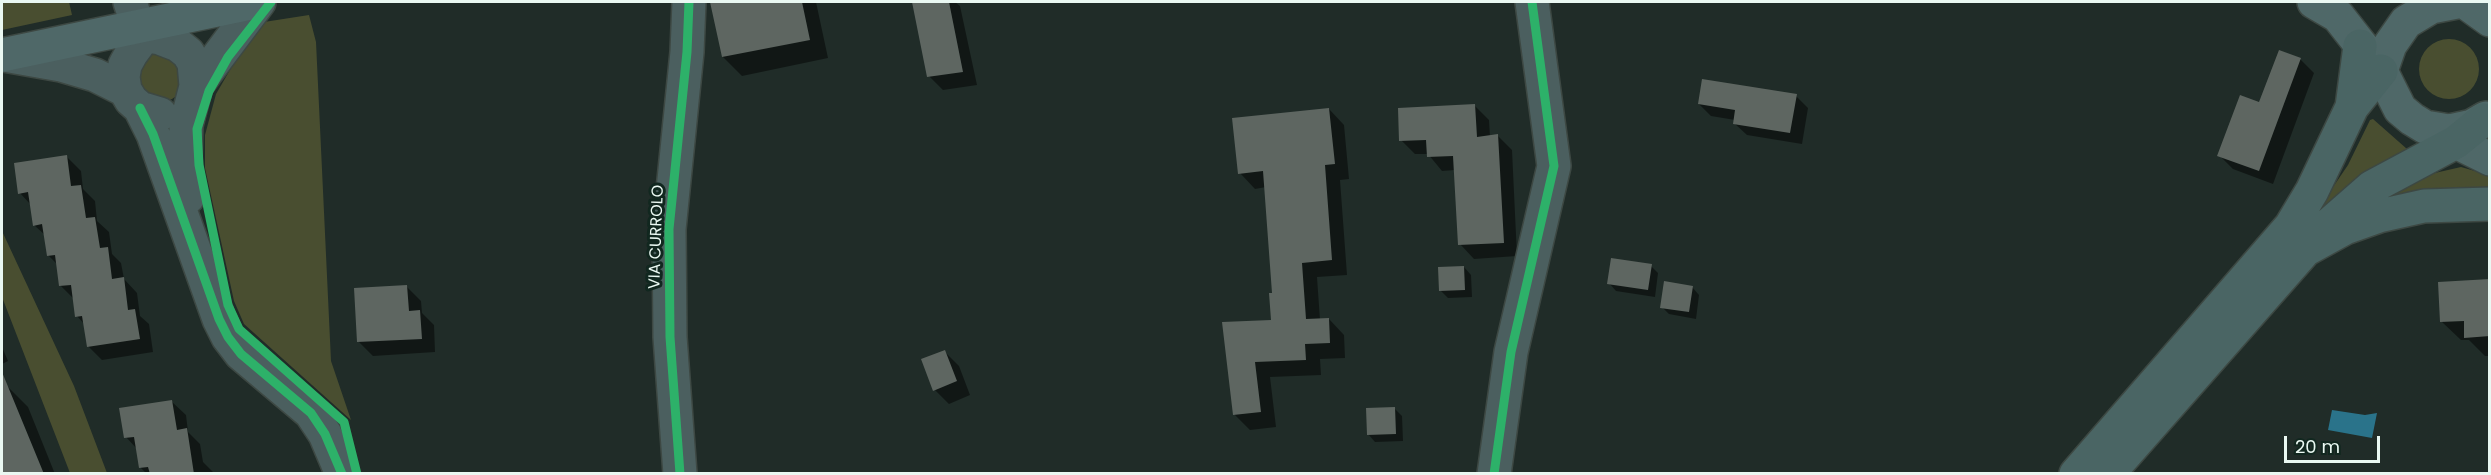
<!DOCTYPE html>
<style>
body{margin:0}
#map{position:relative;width:2491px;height:475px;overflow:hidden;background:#202c28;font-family:Poppins,sans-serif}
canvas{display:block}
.frame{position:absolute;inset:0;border:3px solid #eaf8f2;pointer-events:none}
.scale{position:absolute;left:2284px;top:436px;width:96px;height:27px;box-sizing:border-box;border:3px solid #eaf8f2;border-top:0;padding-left:8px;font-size:18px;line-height:21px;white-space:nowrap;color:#eaf8f2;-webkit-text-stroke:4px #11271f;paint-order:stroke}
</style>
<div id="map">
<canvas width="2491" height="475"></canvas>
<div class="frame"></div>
<div class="scale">20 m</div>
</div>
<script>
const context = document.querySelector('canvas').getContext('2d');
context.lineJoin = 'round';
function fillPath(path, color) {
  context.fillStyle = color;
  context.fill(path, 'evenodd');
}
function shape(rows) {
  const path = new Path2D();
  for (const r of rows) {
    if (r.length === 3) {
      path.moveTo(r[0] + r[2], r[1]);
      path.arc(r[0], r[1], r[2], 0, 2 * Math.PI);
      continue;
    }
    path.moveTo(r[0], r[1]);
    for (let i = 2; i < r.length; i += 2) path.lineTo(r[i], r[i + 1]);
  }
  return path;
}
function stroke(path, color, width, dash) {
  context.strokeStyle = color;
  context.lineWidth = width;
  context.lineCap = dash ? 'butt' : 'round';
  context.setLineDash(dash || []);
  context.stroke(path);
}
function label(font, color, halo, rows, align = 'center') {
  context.font = font + ' Poppins,sans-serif';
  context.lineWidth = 6;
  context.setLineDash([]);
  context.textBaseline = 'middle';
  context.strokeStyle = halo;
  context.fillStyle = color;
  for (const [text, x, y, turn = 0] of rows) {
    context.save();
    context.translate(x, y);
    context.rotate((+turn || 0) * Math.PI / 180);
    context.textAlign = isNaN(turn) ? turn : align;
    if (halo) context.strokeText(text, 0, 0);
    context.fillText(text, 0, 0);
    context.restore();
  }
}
fillPath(shape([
 [2,2,69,2,72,15,2,30],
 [309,15,316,42,331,361,351,420,244,324,234,301,205,168,205,135,216,94,234,63,264,22],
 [2449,69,30],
 [150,52,181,61,179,94,172,99,164,102,147,99,134,70],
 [2373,119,2407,149,2407,153,2321,212,2320,206,2348,165,2370,120],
 [2461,167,2489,175,2489,193,2392,201,2386,195,2426,175],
 [2,231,74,386,107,473,70,473,2,297]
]), '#494e30');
fillPath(shape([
 [2332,410,2365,415,2377,413,2372,438,2328,430]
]), '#2a738a');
fillPath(shape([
 [712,2,816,2,828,58,742,76,723,57],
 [914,2,955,2,960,6,977,85,943,90,929,76],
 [2300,59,2314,73,2273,184,2233,169,2219,155],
 [1796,96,1808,108,1802,144,1747,135,1734,123,1735,120,1711,116,1699,104],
 [1475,106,1489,120,1490,137,1498,136,1512,150,1517,256,1474,259,1460,244,1455,170,1442,171,1428,154,1415,154,1401,140],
 [1329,109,1344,125,1349,179,1340,180,1347,275,1317,277,1320,320,1329,319,1344,335,1345,358,1320,359,1321,375,1270,377,1276,427,1250,430,1235,415,1224,324,1273,322,1273,294,1266,187,1255,189,1240,173],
 [67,157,81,171,83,189,95,201,97,221,109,232,112,254,121,263,124,279,137,293,140,316,149,324,153,352,102,360,88,346,85,325,77,316,74,299,61,286,58,265,48,255,46,236,34,225,31,205,20,193],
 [1651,266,1658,273,1655,297,1616,291,1609,283],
 [1464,267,1471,275,1472,297,1448,298,1440,290],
 [2490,280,2490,356,2485,356,2469,340,2461,340,2442,322],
 [407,287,421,301,422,313,434,325,435,352,373,356,359,342],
 [1692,287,1699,295,1696,319,1669,314,1662,307],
 [2,347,8,361,2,364],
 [945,352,959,366,970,395,949,404,935,390],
 [2,384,6,385,28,407,55,474,2,474],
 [171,401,186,415,188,432,200,444,203,462,215,474,147,474,141,468,137,449,126,437],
 [1395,409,1402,416,1403,441,1375,442,1368,434]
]), '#0007');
fillPath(shape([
 [710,2,802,2,810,40,722,57],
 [912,2,949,2,963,72,927,77],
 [2279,50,2301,58,2259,171,2217,156,2240,95,2259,102],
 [1702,79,1797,94,1790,133,1733,124,1735,110,1698,104],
 [1475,104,1477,137,1498,134,1504,243,1458,245,1453,156,1427,157,1426,140,1399,141,1398,108],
 [1329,108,1335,164,1325,165,1332,260,1302,263,1306,319,1329,318,1330,343,1305,344,1306,360,1255,362,1261,412,1233,415,1222,322,1271,320,1269,293,1272,293,1263,171,1238,174,1232,118],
 [67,155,71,186,81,185,86,218,95,217,100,248,108,247,112,279,124,277,128,310,135,309,140,339,87,347,82,316,75,317,71,285,59,286,55,255,47,256,42,224,33,226,28,192,18,194,14,163],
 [1611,258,1652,264,1648,290,1607,284],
 [1464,266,1465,290,1439,291,1438,267],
 [2490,279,2490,336,2464,338,2464,321,2440,322,2438,282],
 [1664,281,1693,286,1689,312,1660,308],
 [407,285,409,311,420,310,422,339,357,342,354,288],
 [945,350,957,381,933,391,921,359],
 [2,372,44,474,2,474],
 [172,400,177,430,187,428,194,474,150,474,148,467,139,468,134,437,124,438,119,408],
 [1395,407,1396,434,1367,435,1366,408]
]), '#5e6661');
const minor = shape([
 [130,2,138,26],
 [160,24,145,35,131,54,125,65,123,77,125,90,131,100,140,108,160,114],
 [119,31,160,38,178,45,188,53,194,63,196,86,186,125,185,159,188,197],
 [4,55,61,65,95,75,125,90],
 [196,86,259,2],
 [140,108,153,134,219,319,228,337,241,354,311,413,325,434,342,474],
 [680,474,670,337,669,229,687,52,689,2],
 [1494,474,1511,352,1554,166,1532,2]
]);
const major = shape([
 [2314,2,2338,16,2381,71,2400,109,2412,119,2425,127,2449,131,2472,126,2486,118],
 [2465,2,2490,20],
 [2,55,255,2],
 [2381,71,2390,45,2406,22,2431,7,2457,2],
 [2432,130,2490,159]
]);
const highway = shape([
 [2352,107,2360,46],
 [2324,229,2372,187,2456,142,2483,120],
 [2076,474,2291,226,2312,191,2352,107,2381,71],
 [2108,474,2305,250,2345,228,2379,216,2424,206,2490,204]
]);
stroke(minor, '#3d4843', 36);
stroke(major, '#3d4843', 36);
stroke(highway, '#3d4843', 36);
stroke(minor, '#4b5f5f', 33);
stroke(major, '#4f6868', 33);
stroke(highway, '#4a6564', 33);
stroke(shape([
 [271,2,228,57,209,91,197,129,199,165,228,305,239,329,344,422,357,474],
 [140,108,153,134,219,319,228,337,241,354,311,413,325,434,342,474],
 [680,474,670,337,669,229,687,52,689,2],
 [1494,474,1511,352,1554,166,1532,2]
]), '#2db169', 9);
label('16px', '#eaf8f2', '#11271f', [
 ["VIA CURROLO",657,237,-88]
]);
</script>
